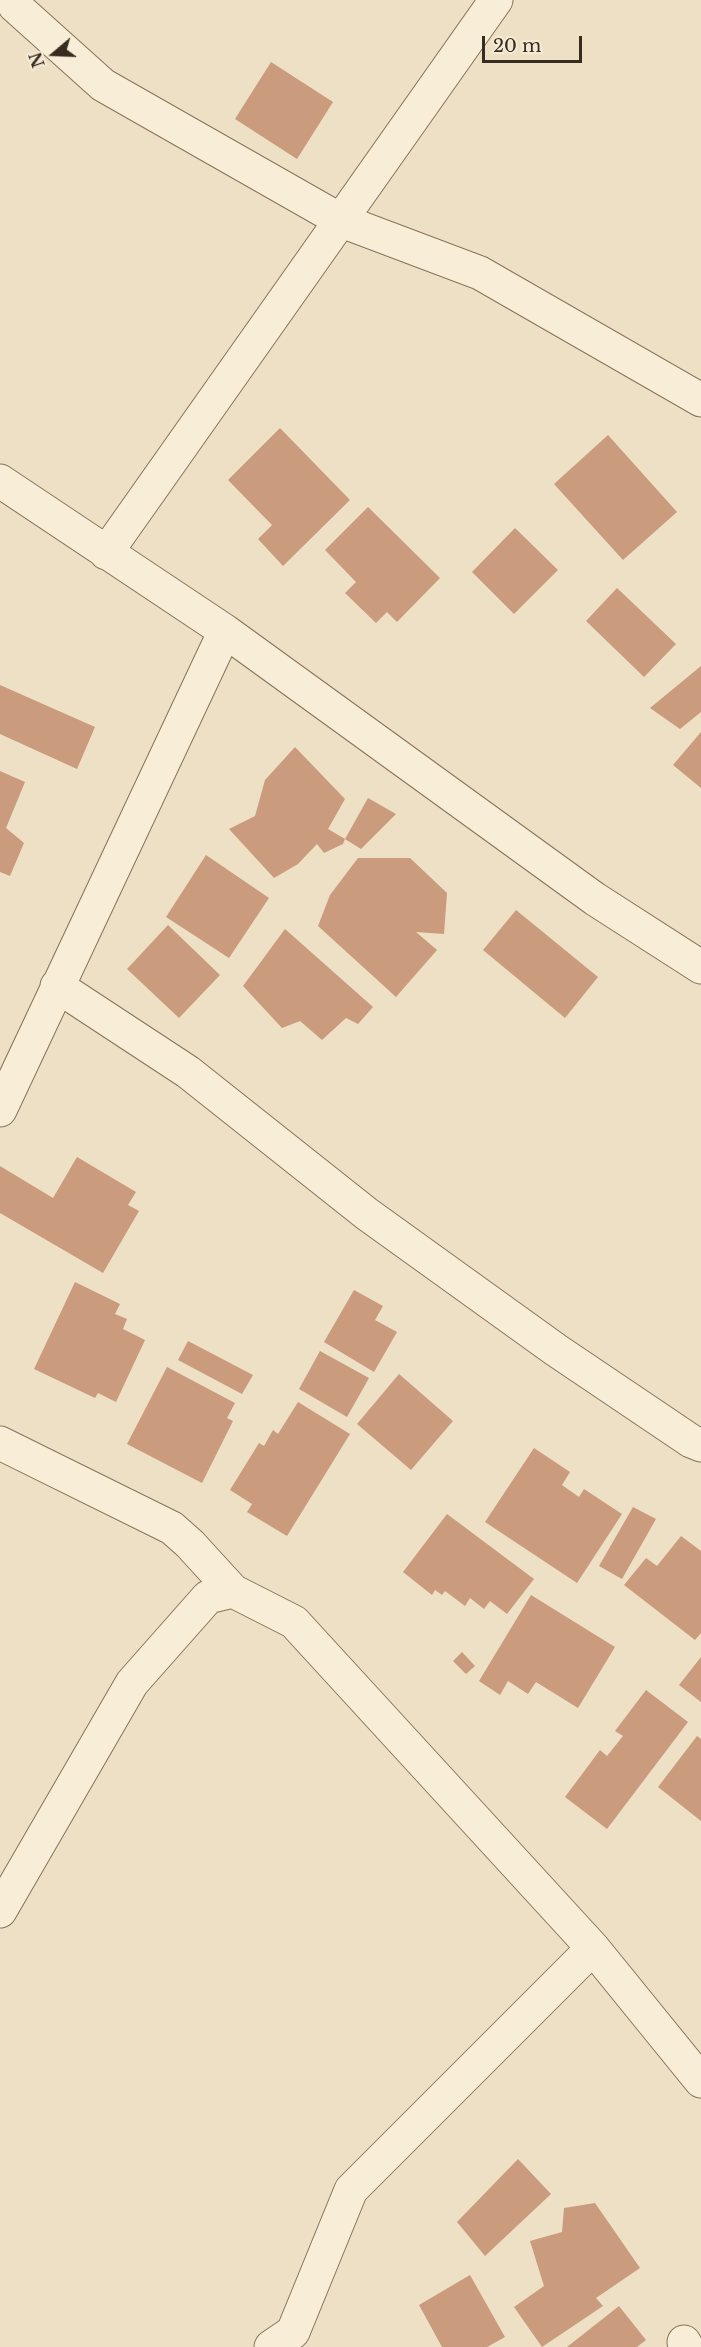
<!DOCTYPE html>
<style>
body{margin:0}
#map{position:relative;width:701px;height:2347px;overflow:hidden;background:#ede0c5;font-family:"Libre Baskerville",serif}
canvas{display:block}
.north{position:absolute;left:24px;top:24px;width:60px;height:60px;-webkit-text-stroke:4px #f5ebd4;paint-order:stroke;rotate:251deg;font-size:16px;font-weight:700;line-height:24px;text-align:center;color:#382b1f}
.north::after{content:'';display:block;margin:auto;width:21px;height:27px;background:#382b1f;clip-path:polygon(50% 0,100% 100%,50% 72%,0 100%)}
.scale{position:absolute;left:482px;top:36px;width:100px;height:27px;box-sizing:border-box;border:3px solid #382b1f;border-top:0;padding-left:8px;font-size:18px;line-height:21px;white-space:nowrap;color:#382b1f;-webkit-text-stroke:4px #f5ebd4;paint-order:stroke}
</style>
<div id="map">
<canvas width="701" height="2347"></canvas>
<div class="north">N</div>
<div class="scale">20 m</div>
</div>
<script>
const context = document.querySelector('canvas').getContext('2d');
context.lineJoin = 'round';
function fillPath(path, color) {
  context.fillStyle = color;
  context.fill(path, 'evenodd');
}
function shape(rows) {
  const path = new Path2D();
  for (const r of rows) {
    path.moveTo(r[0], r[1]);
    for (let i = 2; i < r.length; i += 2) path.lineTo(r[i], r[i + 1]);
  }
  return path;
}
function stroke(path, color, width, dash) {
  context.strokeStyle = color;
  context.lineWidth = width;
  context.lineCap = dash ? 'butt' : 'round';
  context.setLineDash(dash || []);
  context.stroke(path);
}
fillPath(shape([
 [271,62,333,102,297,159,235,119],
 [280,428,350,500,283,566,258,539,272,525,228,480],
 [608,435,677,512,623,560,554,484],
 [368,507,440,578,397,622,387,612,376,623,345,593,356,582,325,550],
 [515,528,558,570,514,614,472,572],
 [617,588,676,644,644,677,586,621],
 [701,666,701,712,680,729,650,708],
 [0,685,95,727,77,769,0,734],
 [701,732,701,788,673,765],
 [295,747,345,799,328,829,345,839,343,844,324,853,317,844,298,864,274,878,229,829,255,816,265,780],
 [0,771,25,782,6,828,24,843,10,876,0,872],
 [368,798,396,814,361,849,345,839],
 [206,855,269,898,229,958,166,917],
 [358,858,410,858,447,893,444,934,416,932,437,950,396,997,318,926,330,895],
 [516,910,598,977,565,1018,483,950],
 [168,925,220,975,179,1018,127,969],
 [285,929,373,1007,358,1024,346,1018,322,1040,300,1021,282,1028,243,986],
 [77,1157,136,1192,128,1205,139,1211,103,1273,0,1213,0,1166,53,1198],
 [75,1282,120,1304,115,1314,127,1319,123,1329,145,1340,116,1402,98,1393,95,1398,34,1369],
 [354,1290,383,1306,375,1320,397,1332,374,1372,324,1342],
 [188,1341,253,1375,242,1394,178,1360],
 [320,1351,369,1378,347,1417,299,1389],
 [167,1367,235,1403,227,1418,233,1421,202,1483,127,1444],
 [399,1374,453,1421,411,1470,357,1424],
 [298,1402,350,1434,287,1536,247,1512,252,1504,230,1490,259,1443,264,1446,273,1430,278,1434],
 [534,1448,570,1472,562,1485,579,1497,584,1489,622,1514,577,1583,485,1522],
 [633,1507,656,1519,622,1579,599,1566],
 [447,1514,534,1579,507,1614,490,1601,484,1609,470,1598,465,1606,445,1591,442,1595,435,1590,432,1595,403,1572],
 [681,1536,701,1551,701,1633,695,1640,624,1585,646,1558,657,1566],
 [531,1595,615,1647,578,1708,536,1682,528,1694,508,1681,500,1695,479,1681],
 [462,1652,475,1666,466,1674,453,1661],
 [701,1657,701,1702,679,1685],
 [646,1690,688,1722,607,1829,565,1797,600,1750,607,1756,623,1736,615,1731],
 [697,1736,701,1739,701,1821,658,1787],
 [518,2159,551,2194,485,2256,457,2222],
 [595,2203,640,2268,596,2298,603,2306,542,2347,514,2307,544,2286,530,2241,562,2232,564,2208],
 [470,2275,505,2337,487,2347,442,2347,419,2305],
 [619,2306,646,2340,637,2347,567,2347]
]), '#ca9b7c');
const minor = shape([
 [11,0,15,6,103,85,342,221,480,273,701,400],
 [0,481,225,631,595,899,701,967],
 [106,553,496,0],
 [57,986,188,1072,367,1214,556,1350,691,1441,701,1445],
 [0,1110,225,631],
 [0,1443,172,1528,190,1544,233,1591],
 [0,1911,132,1683,208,1597,233,1591,294,1622,593,1948,701,2081],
 [684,2342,687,2347],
 [271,2347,293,2332,351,2190,593,1948]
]);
stroke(minor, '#88725b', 35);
stroke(minor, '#f8eed8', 33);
</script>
